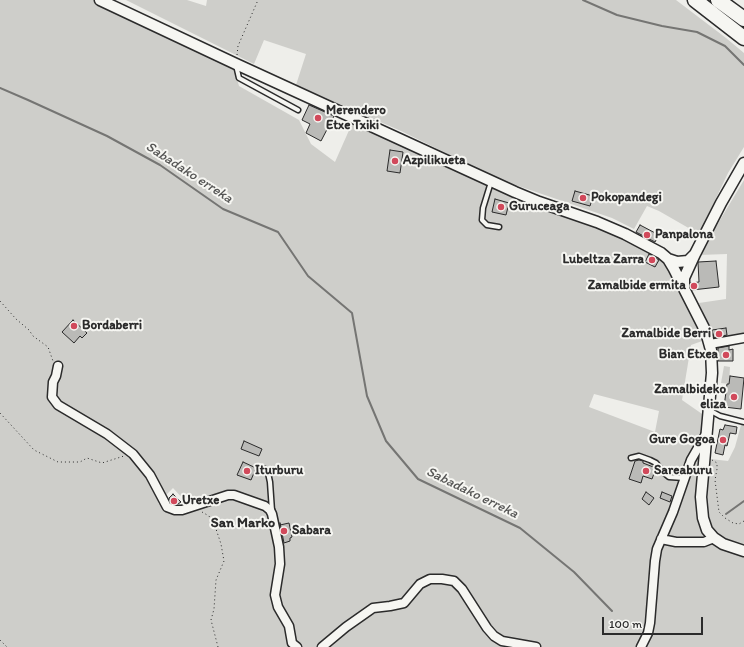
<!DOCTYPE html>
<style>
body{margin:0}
#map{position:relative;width:744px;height:647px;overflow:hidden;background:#eeeeea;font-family:Itim,sans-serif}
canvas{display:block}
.scale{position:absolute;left:602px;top:617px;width:101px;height:18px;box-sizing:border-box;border:2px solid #2b2b2b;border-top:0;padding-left:5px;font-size:12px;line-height:14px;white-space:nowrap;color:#2b2b2b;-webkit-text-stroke:3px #f6f6f2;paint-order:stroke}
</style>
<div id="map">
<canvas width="744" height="647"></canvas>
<div class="scale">100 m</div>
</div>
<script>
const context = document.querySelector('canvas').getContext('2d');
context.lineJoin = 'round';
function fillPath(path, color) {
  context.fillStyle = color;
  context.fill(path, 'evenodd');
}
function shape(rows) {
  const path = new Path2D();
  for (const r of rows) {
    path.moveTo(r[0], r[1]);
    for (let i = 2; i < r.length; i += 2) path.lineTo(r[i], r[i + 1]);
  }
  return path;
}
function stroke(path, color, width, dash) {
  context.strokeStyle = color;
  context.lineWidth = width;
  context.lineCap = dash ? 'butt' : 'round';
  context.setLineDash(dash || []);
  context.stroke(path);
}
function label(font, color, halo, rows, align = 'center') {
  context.font = font + ' Itim,sans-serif';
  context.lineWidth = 4;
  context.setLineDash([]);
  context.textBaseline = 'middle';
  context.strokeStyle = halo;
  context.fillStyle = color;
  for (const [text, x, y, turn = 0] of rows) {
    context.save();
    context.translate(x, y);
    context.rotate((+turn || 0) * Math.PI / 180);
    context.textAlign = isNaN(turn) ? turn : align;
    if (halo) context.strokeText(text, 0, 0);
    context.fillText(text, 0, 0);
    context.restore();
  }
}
fillPath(shape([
 [0,0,102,0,233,65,239,86,299,120,311,144,335,162,354,119,499,189,540,205,597,224,656,252,669,266,677,280,705,340,691,345,682,400,705,416,703,459,697,501,700,527,711,525,708,518,707,502,707,484,710,459,728,461,735,447,741,425,744,425,744,647,0,647],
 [594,394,659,411,655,432,589,407],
 [173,488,185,501,238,493,270,506,275,512,283,554,282,571,278,581,277,596,272,590,276,552,273,525,270,514,264,509,232,497,212,502,206,505,193,507,174,513,158,503],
 [126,0,187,0,206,6,207,0,676,0,726,38,744,53,744,147,728,173,699,234,659,211,647,206,634,229,612,218,501,180,401,131,296,85,306,54,264,40,254,64],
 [744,180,744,335,714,339,699,303,726,299,727,254,699,255],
 [724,366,730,367,729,384,721,383]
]), '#cececa');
stroke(shape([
 [583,0,617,15,662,26,697,32,725,46,744,65],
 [0,88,28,100,107,136,160,165,223,209,278,232,308,276,352,313,367,396,386,441,418,479,520,528,574,572,612,611],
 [726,514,744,501]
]), '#757573', 2);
const building = shape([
 [309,105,334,116,321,141,306,133,310,124,302,120,309,105],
 [390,150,403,152,400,173,387,171,390,150],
 [575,191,593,196,590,206,572,201,575,191],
 [495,199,509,203,506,215,492,212,495,199],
 [640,225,659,235,655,242,636,232,640,225],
 [649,254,659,260,655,267,645,262,649,254],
 [716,261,719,287,692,290,690,283,699,282,698,262,716,261],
 [73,320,87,333,82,338,80,336,74,343,62,332,73,320],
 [726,328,727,335,714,338,712,330,726,328],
 [729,346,729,350,733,349,733,361,718,361,718,348,729,346],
 [730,376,744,378,741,409,724,407,727,384,729,384,730,376],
 [725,425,737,427,736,434,730,433,727,446,725,445,723,455,715,453,720,429,723,430,725,425],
 [244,441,262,449,259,456,241,449,244,441],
 [639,460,643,461,643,463,656,468,652,479,643,476,641,483,629,479,635,461,639,460],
 [243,462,256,468,251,480,237,475,243,462],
 [646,492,654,498,649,505,642,499,646,492],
 [662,492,672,496,670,502,660,498,662,492],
 [173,494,181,502,178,504,171,503,169,498,173,494],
 [280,523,280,525,289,523,292,537,290,538,290,541,284,543,280,523]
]);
fillPath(building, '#babab7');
stroke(building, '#2b2b2b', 1);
const service = shape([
 [236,65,239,78,298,110],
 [491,182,483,208,482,220,487,225,499,227],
 [709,410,720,416,744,422],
 [631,458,639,456,650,460,656,463,663,472,669,477,684,478],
 [261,468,265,469,268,473,270,482,272,511]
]);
const minor = shape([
 [710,344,744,338],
 [58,366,56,376,53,382,52,397,58,405,107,434,133,454,150,475,167,507,175,510,182,510,228,495,234,495,265,506,270,510,272,514,279,547,280,564,275,595,278,607,289,626,292,643,297,647],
 [661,539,676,542,704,542,714,538],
 [322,647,346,627,373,608,390,606,404,603,420,584,430,579,442,579,454,581,462,589,487,628,494,636,502,641,536,647],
 [641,647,648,633,650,623,655,561,657,549,673,512,691,460,706,434]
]);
const tertiary = shape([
 [100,0,236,64,515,192,539,202,597,222,625,234,661,253,668,259,677,262,688,261,695,254],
 [668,259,674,269,706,332,711,350,712,373,701,497,703,518,707,530,714,538,723,544,744,551],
 [684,287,684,278,695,254,721,203,744,163]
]);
const motorway = shape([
 [695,0,744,38],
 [718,0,744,19]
]);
stroke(service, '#2b2b2b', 7);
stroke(minor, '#2b2b2b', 11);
stroke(tertiary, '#2b2b2b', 13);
stroke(motorway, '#2b2b2b', 17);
stroke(shape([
 [237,55,238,46,258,0],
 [0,301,16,319,29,330,33,336,48,347,53,361],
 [0,413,34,450,58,462,80,462,87,458,102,463,124,456],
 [712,460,717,463,717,469,715,480,719,512,725,518,733,523,739,524,744,521],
 [202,512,209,516,215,526,221,544,224,561,216,580,214,609,211,620,218,647],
 [0,640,7,647]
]), '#2b2b2b', 1, [1, 3]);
stroke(service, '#f6f6f2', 4);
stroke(minor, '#f6f6f2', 8);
stroke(tertiary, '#f6f6f2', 10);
stroke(motorway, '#f6f6f2', 14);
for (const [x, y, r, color] of [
 [318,118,4,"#d1495b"],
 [395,161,4,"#d1495b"],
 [583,198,4,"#d1495b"],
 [501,207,4,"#d1495b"],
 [647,235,4,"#d1495b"],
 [652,260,4,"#d1495b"],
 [694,286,4,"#d1495b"],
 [74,326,4,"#d1495b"],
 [719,334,4,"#d1495b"],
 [726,355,4,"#d1495b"],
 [734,397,4,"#d1495b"],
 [723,440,4,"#d1495b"],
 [247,471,4,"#d1495b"],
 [646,471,4,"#d1495b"],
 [174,501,4,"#d1495b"],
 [284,531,4,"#d1495b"]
]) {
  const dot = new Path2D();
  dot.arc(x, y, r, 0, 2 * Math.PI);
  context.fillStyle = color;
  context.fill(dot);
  stroke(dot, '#f6f6f2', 1.5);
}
label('bold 13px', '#2b2b2b', '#f6f6f2', [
 ["Merendero",326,111],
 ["Etxe Txiki",326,126],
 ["Azpilikueta",403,161],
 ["Pokopandegi",591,198],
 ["Guruceaga",509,207],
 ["Panpalona",655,235],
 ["Lubeltza Zarra",644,260,"right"],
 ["Zamalbide ermita",686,286,"right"],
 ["Bordaberri",82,326],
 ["Zamalbide Berri",711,334,"right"],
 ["Bian Etxea",718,355,"right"],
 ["Zamalbideko",726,390,"right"],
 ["eliza",726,405,"right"],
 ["Gure Gogoa",715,440,"right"],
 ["Iturburu",255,471],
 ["Sareaburu",654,471],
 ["Uretxe",182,501],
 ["Sabara",292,531]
], 'left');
label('italic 14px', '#565655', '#f6f6f2', [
 ["Sabadako erreka",189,173,33],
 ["Sabadako erreka",472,493,26]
]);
label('bold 14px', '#2b2b2b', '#f6f6f2', [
 ["San Marko",243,523]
]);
</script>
